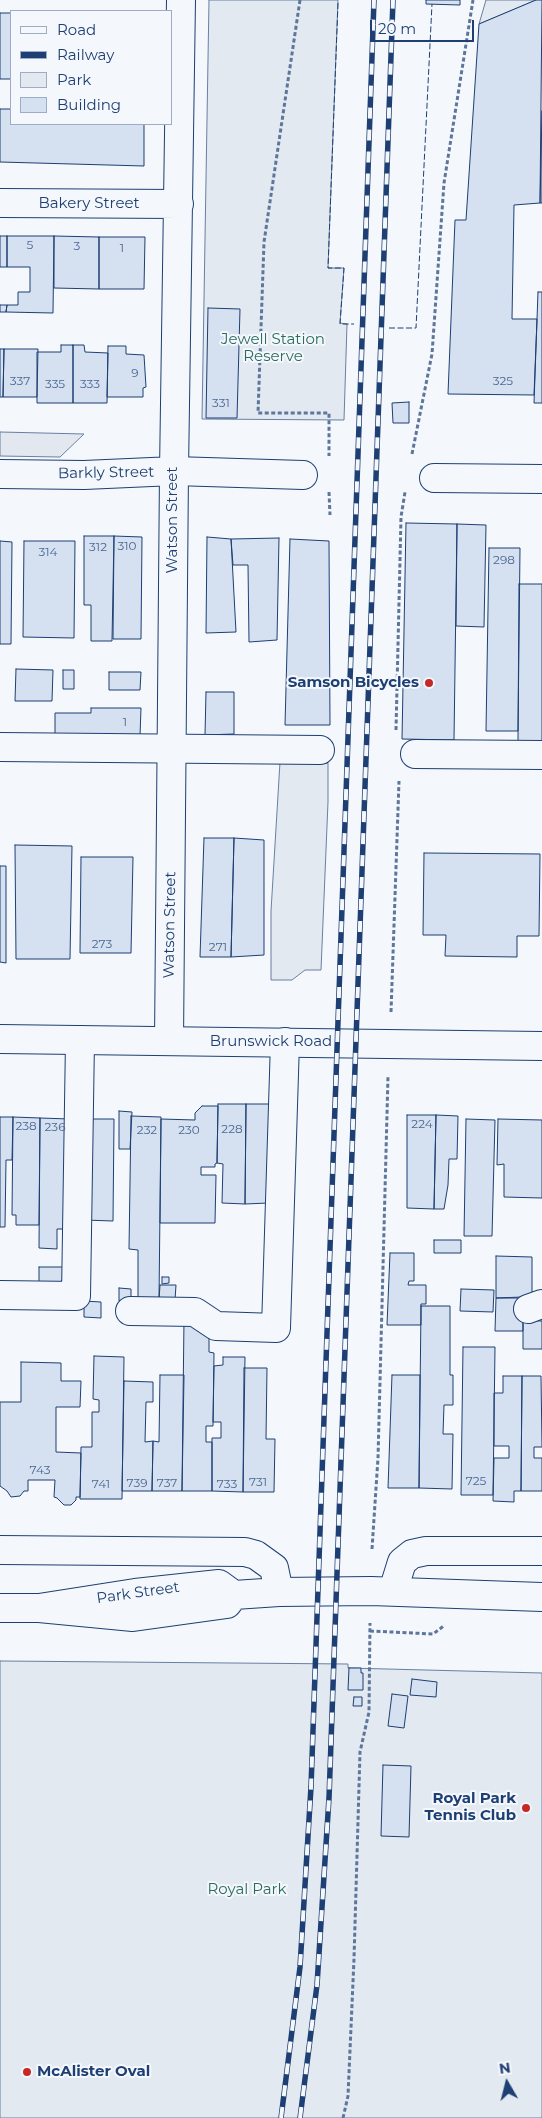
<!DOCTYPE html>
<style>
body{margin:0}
#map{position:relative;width:542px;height:2118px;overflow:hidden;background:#f4f7fb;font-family:Montserrat,sans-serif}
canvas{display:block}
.legend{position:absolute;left:10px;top:10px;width:162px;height:115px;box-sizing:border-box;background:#f4f7fb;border:1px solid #9eadc5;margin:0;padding:6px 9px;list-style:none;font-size:15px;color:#1d3f73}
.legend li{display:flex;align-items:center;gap:10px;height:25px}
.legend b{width:25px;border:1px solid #9eadc5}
.north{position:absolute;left:482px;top:2058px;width:50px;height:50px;-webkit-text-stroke:4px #f4f7fb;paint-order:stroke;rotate:352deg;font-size:14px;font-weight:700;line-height:20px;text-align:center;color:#1d3f73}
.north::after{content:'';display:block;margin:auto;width:18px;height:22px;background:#1d3f73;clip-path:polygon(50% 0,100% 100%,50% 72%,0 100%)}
.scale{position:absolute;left:370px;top:20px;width:104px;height:22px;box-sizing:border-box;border:2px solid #1d3f73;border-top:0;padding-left:6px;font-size:15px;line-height:18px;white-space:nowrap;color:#1d3f73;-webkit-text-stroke:4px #f4f7fb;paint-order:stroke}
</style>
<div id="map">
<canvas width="542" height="2118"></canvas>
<ul class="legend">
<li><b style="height:6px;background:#f4f7fb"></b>Road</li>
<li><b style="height:6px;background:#1d3f73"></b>Railway</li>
<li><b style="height:14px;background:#e3e9f0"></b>Park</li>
<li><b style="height:14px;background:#d5e0f0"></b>Building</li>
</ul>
<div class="north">N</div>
<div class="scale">20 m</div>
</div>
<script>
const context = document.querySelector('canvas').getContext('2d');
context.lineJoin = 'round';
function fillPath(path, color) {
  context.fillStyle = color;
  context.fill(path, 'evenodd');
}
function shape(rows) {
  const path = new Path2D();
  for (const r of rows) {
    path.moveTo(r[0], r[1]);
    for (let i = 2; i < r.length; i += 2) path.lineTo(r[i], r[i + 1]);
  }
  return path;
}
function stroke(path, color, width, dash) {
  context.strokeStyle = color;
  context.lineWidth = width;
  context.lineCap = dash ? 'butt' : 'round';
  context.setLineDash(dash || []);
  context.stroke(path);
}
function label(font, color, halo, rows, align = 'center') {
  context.font = font + ' Montserrat,sans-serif';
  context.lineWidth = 4;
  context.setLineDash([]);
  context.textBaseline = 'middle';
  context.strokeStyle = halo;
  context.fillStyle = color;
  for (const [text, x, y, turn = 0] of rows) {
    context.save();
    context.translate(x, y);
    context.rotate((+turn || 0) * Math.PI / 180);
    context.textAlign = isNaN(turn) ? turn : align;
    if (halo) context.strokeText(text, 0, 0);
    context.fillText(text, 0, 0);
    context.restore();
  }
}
const green = shape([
 [209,0,338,0,328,268,344,268,340,323,347,324,344,420,202,419,209,0],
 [486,0,536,0,479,24,486,0],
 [280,762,328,763,328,802,321,970,305,970,292,980,271,980,271,911,280,762],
 [0,1661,348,1664,348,1668,542,1673,542,2118,0,2118,0,1661]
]);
fillPath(green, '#e3e9f0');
stroke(green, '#687fa3', 1);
const parking = shape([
 [0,432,84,434,60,457,0,456,0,432]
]);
fillPath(parking, '#e3e8f0');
stroke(parking, '#687fa3', 1);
const building = shape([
 [426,0,460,0,460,5,426,4,426,0],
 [536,0,542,0,540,203,514,205,512,319,537,319,534,395,448,394,455,220,466,220,479,24,536,0],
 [0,13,11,13,11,79,0,79,0,13],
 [0,109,11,109,11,124,144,124,144,166,0,162,0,109],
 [542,111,542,203,540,203,542,111],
 [0,236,7,236,7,267,0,267,0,236],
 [7,236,54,236,53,313,6,312,7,305,18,305,18,292,30,292,30,267,7,267,7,236],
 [54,236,99,237,99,289,54,288,54,236],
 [99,237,145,237,144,289,99,289,99,237],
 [538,292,542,292,542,403,534,403,538,292],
 [0,305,7,305,6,312,0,312,0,305],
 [208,308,240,309,237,418,206,418,208,308],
 [61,345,73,345,73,403,37,403,37,352,61,352,61,345],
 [73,345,84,345,85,352,108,353,107,403,73,403,73,345],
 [108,346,126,346,126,354,144,355,146,387,143,388,143,397,107,397,108,346],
 [0,349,4,349,3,397,0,397,0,349],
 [4,349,38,349,37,397,3,397,4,349],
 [409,402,409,423,393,423,392,403,409,402],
 [406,523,457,524,454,740,402,739,406,523],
 [457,524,486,525,484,627,456,626,457,524],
 [84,536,114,536,112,641,91,641,91,605,84,605,84,536],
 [114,536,142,537,141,639,113,639,114,536],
 [207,537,231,539,236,632,206,633,207,537],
 [279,538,277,640,249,642,248,565,233,565,231,539,279,538],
 [290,539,329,541,330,725,285,725,290,539],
 [0,541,12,542,11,644,0,644,0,541],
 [24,541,75,541,74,638,23,637,24,541],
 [489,548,520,548,518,731,486,731,489,548],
 [519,584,542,584,542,741,518,741,519,584],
 [16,669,53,670,52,701,15,701,16,669],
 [63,670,74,670,74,689,63,689,63,670],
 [109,672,141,672,140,690,109,690,109,672],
 [206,692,234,692,234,734,205,735,206,692],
 [91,708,141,708,140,736,55,736,55,713,91,713,91,708],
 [204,838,234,838,231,957,200,957,204,838],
 [234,838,264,840,264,955,231,957,234,838],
 [15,845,72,846,70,959,16,959,15,845],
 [424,853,540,854,539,936,517,936,517,957,445,956,446,935,423,935,424,853],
 [81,857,133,857,131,953,80,953,81,857],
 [0,866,6,866,6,963,0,962,0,866],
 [218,1104,246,1104,245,1204,222,1203,223,1164,217,1163,218,1104],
 [246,1104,275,1104,268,1203,245,1204,246,1104],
 [202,1106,218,1106,217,1163,215,1164,215,1167,201,1167,201,1175,216,1175,215,1223,160,1223,161,1119,195,1120,195,1113,202,1106],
 [119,1111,132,1112,130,1149,119,1149,119,1111],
 [407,1115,436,1115,434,1209,407,1208,407,1115],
 [436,1115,458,1116,457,1159,449,1159,448,1185,444,1209,434,1209,436,1115],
 [131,1116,161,1117,159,1300,138,1303,138,1250,129,1249,131,1116],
 [0,1117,13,1117,12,1160,6,1160,5,1227,0,1227,0,1117],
 [13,1117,40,1118,39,1225,16,1225,16,1215,12,1215,13,1117],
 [40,1118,70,1119,69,1229,57,1229,57,1249,39,1248,40,1118],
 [86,1119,114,1119,113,1221,84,1220,86,1119],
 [466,1119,495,1120,492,1236,464,1236,466,1119],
 [498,1119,542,1120,542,1198,504,1197,504,1164,497,1165,498,1119],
 [434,1240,461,1240,461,1253,434,1253,434,1240],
 [390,1253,414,1253,414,1281,409,1281,408,1285,426,1285,426,1304,421,1304,421,1325,387,1325,390,1253],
 [496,1256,532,1257,532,1298,496,1298,496,1256],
 [39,1267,69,1267,64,1289,39,1288,39,1267],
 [162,1277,169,1277,169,1283,162,1284,162,1277],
 [160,1285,176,1285,175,1300,159,1300,160,1285],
 [119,1288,131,1289,131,1301,119,1301,119,1288],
 [461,1289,494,1290,493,1312,460,1311,461,1289],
 [523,1297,523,1331,495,1331,496,1298,523,1297],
 [84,1301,101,1302,101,1318,84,1317,84,1301],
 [421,1306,450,1306,450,1375,453,1375,453,1405,444,1405,443,1434,453,1434,452,1489,419,1488,421,1306],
 [184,1319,209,1329,209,1352,214,1353,213,1426,206,1426,206,1442,212,1442,212,1491,182,1491,184,1319],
 [523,1320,542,1321,542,1349,523,1349,523,1320],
 [463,1347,495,1347,493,1495,461,1495,463,1347],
 [94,1356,124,1357,122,1499,80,1499,81,1447,92,1447,92,1412,99,1412,99,1400,93,1399,94,1356],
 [223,1357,245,1357,243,1492,212,1491,212,1438,221,1438,221,1422,213,1422,214,1366,223,1365,223,1357],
 [21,1362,61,1363,61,1381,81,1381,80,1407,56,1407,56,1452,81,1453,80,1497,76,1497,76,1500,71,1505,64,1505,57,1498,54,1497,55,1480,28,1480,28,1491,24,1491,20,1496,11,1497,7,1491,0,1486,0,1402,21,1402,21,1362],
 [244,1368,267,1368,266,1439,275,1439,274,1492,243,1492,244,1368],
 [160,1375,184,1375,182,1491,152,1491,153,1441,159,1442,160,1375],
 [392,1375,420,1375,419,1488,388,1488,392,1375],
 [503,1376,522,1376,521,1491,514,1491,514,1502,493,1501,494,1458,509,1458,509,1446,494,1446,494,1393,503,1393,503,1376],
 [522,1376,541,1376,542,1447,534,1447,534,1458,542,1458,542,1491,521,1491,522,1376],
 [124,1381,153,1382,153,1402,146,1402,145,1442,153,1441,152,1491,122,1491,124,1381],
 [349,1668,361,1668,361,1673,363,1673,363,1690,348,1690,349,1668],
 [412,1679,437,1682,436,1697,410,1695,412,1679],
 [392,1694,408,1696,404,1728,388,1726,392,1694],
 [354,1697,362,1697,362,1706,353,1706,354,1697],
 [383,1765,411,1766,409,1837,381,1836,383,1765]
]);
fillPath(building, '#d5e0f0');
stroke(building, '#1d3f73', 1);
const minor = shape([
 [0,203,179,204],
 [0,474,84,475,174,471,303,475],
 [434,478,542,479],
 [0,747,320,750],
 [415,754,542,755],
 [169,1041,174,471,181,0],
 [0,1295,76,1296,80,1040],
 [528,1309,542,1304],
 [130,1311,195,1312,216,1326,276,1328,285,1042],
 [0,1550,245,1552,256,1555,274,1568,279,1592],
 [393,1591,402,1562,412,1554,426,1551,542,1551],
 [0,1608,39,1608,133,1617,227,1604,234,1595],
 [39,1608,135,1593,219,1584,234,1595,279,1592,371,1591,542,1597]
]);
const major = shape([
 [0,1039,542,1046]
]);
stroke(minor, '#1d3f73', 30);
stroke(major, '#1d3f73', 30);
stroke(shape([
 [300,0,264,242,258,413,329,413,329,456],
 [412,454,432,354,444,183,473,0],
 [329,492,330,515],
 [396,730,401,517,405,492],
 [391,1012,399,781],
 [372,1549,378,1458,388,1076],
 [370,1631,433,1634,445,1625],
 [343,2118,348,2096,354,1959,360,1752,369,1712,370,1623]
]), '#5e769c', 3, [4, 2.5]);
stroke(minor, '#f4f7fb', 28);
stroke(major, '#f4f7fb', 28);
const rail = shape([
 [281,2118,300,1967,311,1787,374,0],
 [300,2118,317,1985,329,1798,393,0]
]);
stroke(rail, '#1d3f73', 5.5);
stroke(rail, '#f4f7fb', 4, [11]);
stroke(shape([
 [338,3,328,268,344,268,340,324,354,324],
 [389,328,416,328,432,4]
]), '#1d3f73', 1, [6, 2.5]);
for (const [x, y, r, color] of [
 [429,683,5,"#c62828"],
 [526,1808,5,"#c62828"],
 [27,2072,5,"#c62828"]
]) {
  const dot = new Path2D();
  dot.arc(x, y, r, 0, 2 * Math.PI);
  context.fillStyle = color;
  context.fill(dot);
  stroke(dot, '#f4f7fb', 2);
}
label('12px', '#4b6792', null, [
 ["5",30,245],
 ["3",77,246],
 ["1",122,248],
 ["9",135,373],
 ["337",20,381],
 ["325",503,381],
 ["335",55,384],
 ["333",90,384],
 ["331",221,403],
 ["310",127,546],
 ["312",98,547],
 ["314",48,552],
 ["298",504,560],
 ["1",125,722],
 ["273",102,944],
 ["271",218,947],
 ["224",422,1124],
 ["238",26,1126],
 ["236",55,1127],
 ["228",232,1129],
 ["232",147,1130],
 ["230",189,1130],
 ["743",40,1470],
 ["725",476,1481],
 ["731",258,1482],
 ["739",137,1483],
 ["737",167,1483],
 ["741",101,1484],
 ["733",227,1484]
]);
label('15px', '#1d3f73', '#f4f7fb', [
 ["Bakery Street",89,204],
 ["Barkly Street",106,473,-1],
 ["Watson Street",173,520,-90],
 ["Watson Street",170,925,-89],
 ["Brunswick Road",271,1042],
 ["Park Street",138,1593,-8]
]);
label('15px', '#2c6c60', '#f4f7fb', [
 ["Jewell Station",273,340],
 ["Reserve",273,357],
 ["Royal Park",247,1890]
]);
label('bold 15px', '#1d3f73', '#f4f7fb', [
 ["Samson Bicycles",419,683],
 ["Royal Park",516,1799],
 ["Tennis Club",516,1816],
 ["McAlister Oval",37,2072,"left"]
], 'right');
</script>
